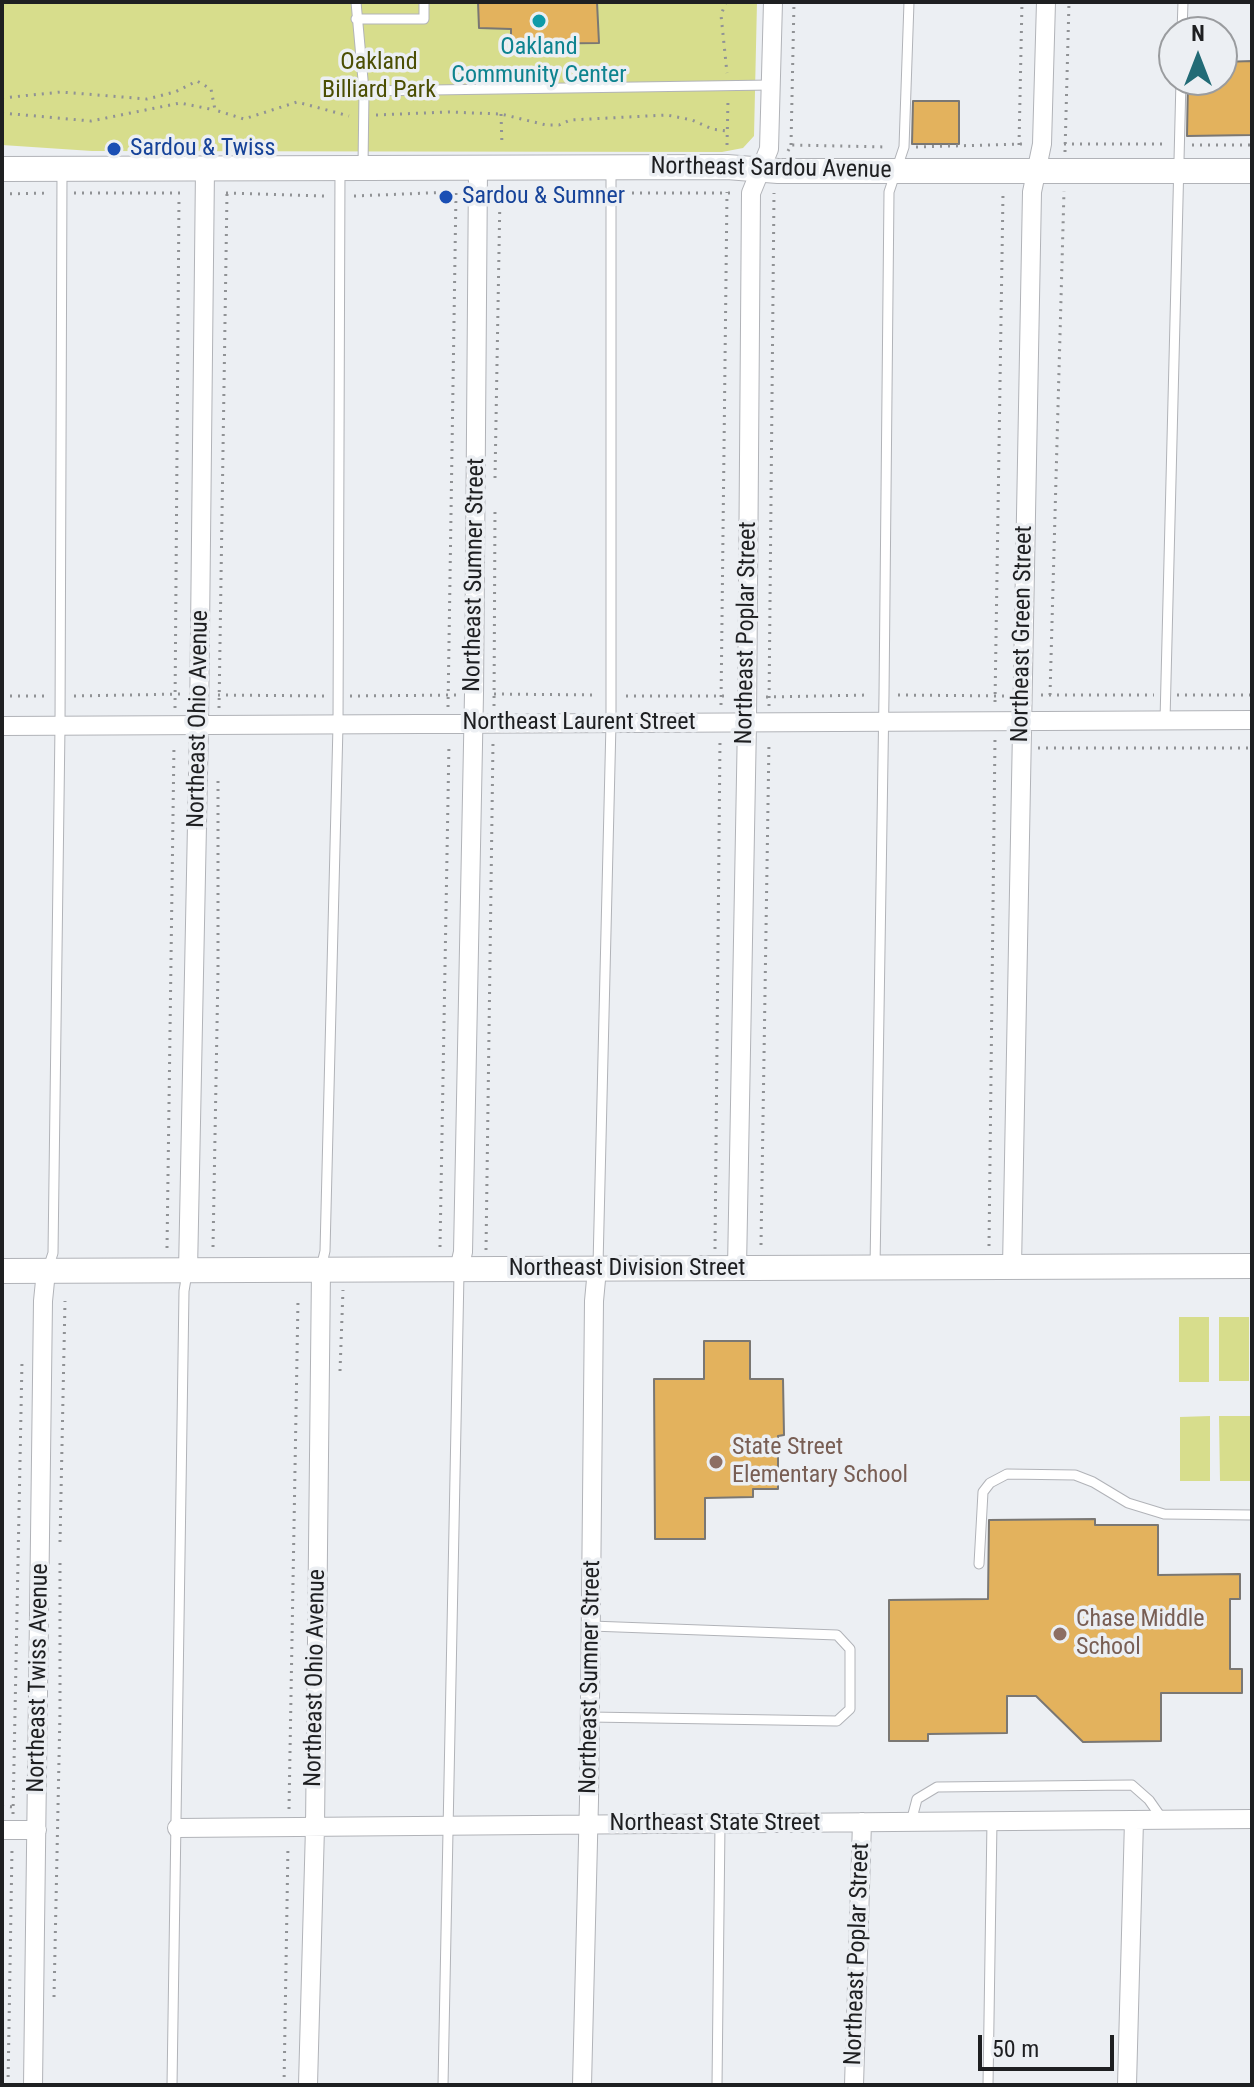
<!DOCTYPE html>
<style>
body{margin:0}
#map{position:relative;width:1254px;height:2087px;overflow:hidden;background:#eceff3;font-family:"Roboto Condensed",sans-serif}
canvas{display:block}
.frame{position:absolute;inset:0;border:4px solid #1e1f21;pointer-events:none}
.north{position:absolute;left:1158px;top:16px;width:80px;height:80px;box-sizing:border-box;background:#eceff3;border:2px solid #9a9c9f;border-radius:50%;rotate:0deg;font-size:22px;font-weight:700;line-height:32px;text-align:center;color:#1e1f21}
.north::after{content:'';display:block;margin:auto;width:28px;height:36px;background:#226b76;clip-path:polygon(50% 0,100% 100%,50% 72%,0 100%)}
.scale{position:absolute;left:978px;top:2035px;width:136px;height:36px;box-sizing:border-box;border:4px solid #1e1f21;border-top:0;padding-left:10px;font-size:24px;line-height:28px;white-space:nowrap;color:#1e1f21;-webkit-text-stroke:6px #eceff3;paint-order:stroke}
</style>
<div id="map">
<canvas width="1254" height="2087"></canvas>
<div class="frame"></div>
<div class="north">N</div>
<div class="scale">50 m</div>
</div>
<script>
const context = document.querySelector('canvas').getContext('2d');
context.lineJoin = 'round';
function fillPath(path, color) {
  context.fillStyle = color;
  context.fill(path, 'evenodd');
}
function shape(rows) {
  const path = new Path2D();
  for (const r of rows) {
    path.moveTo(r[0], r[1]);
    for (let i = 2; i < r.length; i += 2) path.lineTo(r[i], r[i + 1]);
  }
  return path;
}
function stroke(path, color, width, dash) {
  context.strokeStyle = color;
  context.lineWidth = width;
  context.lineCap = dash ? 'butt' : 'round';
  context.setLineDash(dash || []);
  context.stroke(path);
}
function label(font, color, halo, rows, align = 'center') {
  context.font = font + ' "Roboto Condensed",sans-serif';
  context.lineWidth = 7;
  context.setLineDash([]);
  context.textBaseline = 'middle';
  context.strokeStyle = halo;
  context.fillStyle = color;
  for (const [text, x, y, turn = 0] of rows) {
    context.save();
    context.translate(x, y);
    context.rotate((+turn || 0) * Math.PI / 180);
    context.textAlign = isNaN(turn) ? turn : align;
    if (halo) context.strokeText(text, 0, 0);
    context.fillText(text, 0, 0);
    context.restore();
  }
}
fillPath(shape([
 [2,2,757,2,754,136,743,148,722,152,92,151,2,145],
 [1179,1317,1209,1317,1209,1382,1179,1382],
 [1219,1317,1249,1317,1249,1381,1219,1381],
 [1210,1416,1210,1481,1180,1481,1180,1417],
 [1219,1416,1250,1416,1250,1481,1220,1481]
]), '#d7dd8c');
const building = shape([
 [478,2,597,2,599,43,511,44,511,29,479,28,478,2],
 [1252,61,1252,135,1187,136,1188,80,1222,80,1222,62,1252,61],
 [913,101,959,101,959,144,912,144,913,101],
 [704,1341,750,1341,750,1379,783,1379,784,1435,778,1436,778,1489,753,1489,753,1497,705,1498,705,1539,655,1539,654,1379,704,1379,704,1341],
 [1095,1519,1095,1525,1158,1525,1158,1575,1240,1574,1240,1599,1230,1599,1230,1669,1242,1669,1242,1693,1161,1693,1161,1741,1083,1742,1036,1696,1007,1696,1007,1733,928,1734,928,1741,889,1741,889,1600,988,1599,989,1520,1095,1519]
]);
fillPath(building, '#e3b25d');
stroke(building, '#7a7773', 2);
const lane = shape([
 [356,2,364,91,363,166],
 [356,19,424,19,424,2],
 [1182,32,1183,2],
 [364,91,771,85],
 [1165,720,1181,80],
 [598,1265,611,723,611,168],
 [875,1267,884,695,889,192,904,147,909,2],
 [48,1268,53,1253,60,726,62,172],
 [321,1268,325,1251,338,725,340,168],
 [979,1564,983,1492,990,1483,1007,1474,1075,1475,1093,1482,1128,1503,1164,1514,1252,1515],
 [590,1717,837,1721,850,1709,850,1649,837,1635,591,1626],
 [911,1822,917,1799,937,1787,1132,1785,1149,1800,1163,1820],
 [172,2085,184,1291,187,1273],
 [443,2085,459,1273],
 [717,2085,720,1824],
 [988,2085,992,1821]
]);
const street = shape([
 [2,726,1252,720],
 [1012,1267,1032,192,1042,144,1046,2],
 [737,1268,747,722,751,193,769,149,773,2],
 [459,1269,463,1252,474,694,478,168],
 [188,1271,199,725,205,168],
 [177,1828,1252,1819],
 [2,1830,37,1830],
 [33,2085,43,1301,46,1271],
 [308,2085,315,1827,321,1270],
 [582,2085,589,1800,594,1301,597,1269],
 [854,2085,862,1822],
 [1127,2085,1134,1820]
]);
const secondary = shape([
 [2,169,727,167,778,171,1252,171],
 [2,1271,1252,1266]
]);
stroke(lane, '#b1b3b8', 11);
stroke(street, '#b1b3b8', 20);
stroke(secondary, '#b1b3b8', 26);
stroke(shape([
 [726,2,721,15,727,73],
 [2,98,61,92,147,99,175,92,197,81,211,89,215,110,244,119,297,102,349,116],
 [2,113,91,121,180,103,215,110],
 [501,114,502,146],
 [376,115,449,112,501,114,546,125,559,125,570,120,667,115,692,120,712,129,727,131],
 [1064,144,1168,144],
 [727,145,728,100],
 [791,145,794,2],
 [1019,145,1022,2],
 [1192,145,1252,145],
 [916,147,1024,144],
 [788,151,791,145,888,147],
 [1065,152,1069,2],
 [496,192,597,193],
 [74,193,186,193],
 [226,193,326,196],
 [624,193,733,193],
 [2,194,50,193],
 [354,196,454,192],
 [495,478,500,194],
 [494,694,598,695],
 [218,695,326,696],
 [898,695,1006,696],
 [1041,695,1154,695],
 [1050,695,1064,191],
 [1177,695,1252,695],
 [2,696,46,696],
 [74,696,182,694],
 [350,696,458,695],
 [626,696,730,696],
 [766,697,870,695],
 [995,702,1003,193],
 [721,705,727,192],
 [494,706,495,510],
 [769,706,774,193],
 [448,707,456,192,461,193],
 [175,708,179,196],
 [219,708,227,193],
 [1038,748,1252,748],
 [761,1245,769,741],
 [989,1246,995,738],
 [213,1247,218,971,218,775],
 [440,1247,449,743],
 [167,1248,174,744],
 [715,1249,720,740],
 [486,1250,493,742],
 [340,1371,343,1290],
 [60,1542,65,1301],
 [2,1806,14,1807],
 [289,1809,298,1300],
 [13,1814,22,1361],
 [54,1997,60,1712,60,1557],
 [8,2085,12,1849],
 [284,2085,288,1845]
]), '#909295', 3, [2, 6]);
stroke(lane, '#fff', 9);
stroke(street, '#fff', 18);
stroke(secondary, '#fff', 24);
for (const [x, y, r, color] of [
 [539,21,8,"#0f9aa8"],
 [114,149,8,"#1a4fb4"],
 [446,197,8,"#1a4fb4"],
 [716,1462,8,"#8d6e63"],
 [1060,1634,8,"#8d6e63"]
]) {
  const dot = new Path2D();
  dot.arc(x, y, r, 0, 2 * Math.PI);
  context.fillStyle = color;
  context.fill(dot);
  stroke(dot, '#eceff3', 3);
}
label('24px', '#0d838f', '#eceff3', [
 ["Oakland",539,48],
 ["Community Center",539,76]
]);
label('24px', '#4b4e03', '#eceff3', [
 ["Oakland",379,63],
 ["Billiard Park",379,91]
]);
label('24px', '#164399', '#eceff3', [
 ["Sardou & Twiss",130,149],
 ["Sardou & Sumner",462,197]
], 'left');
label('24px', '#1e1f21', '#eceff3', [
 ["Northeast Sardou Avenue",771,169,1],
 ["Northeast Sumner Street",475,575,-89],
 ["Northeast Poplar Street",747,633,-89],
 ["Northeast Green Street",1023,634,-89],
 ["Northeast Ohio Avenue",199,719,-89],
 ["Northeast Laurent Street",579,723],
 ["Northeast Division Street",627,1269],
 ["Northeast Sumner Street",591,1677,-89],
 ["Northeast Twiss Avenue",39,1678,-89],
 ["Northeast Ohio Avenue",316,1678,-89],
 ["Northeast State Street",715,1824],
 ["Northeast Poplar Street",858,1954,-88]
]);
label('24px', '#785e54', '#eceff3', [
 ["State Street",732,1448],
 ["Elementary School",732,1476],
 ["Chase Middle",1076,1620],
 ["School",1076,1648]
], 'left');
</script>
